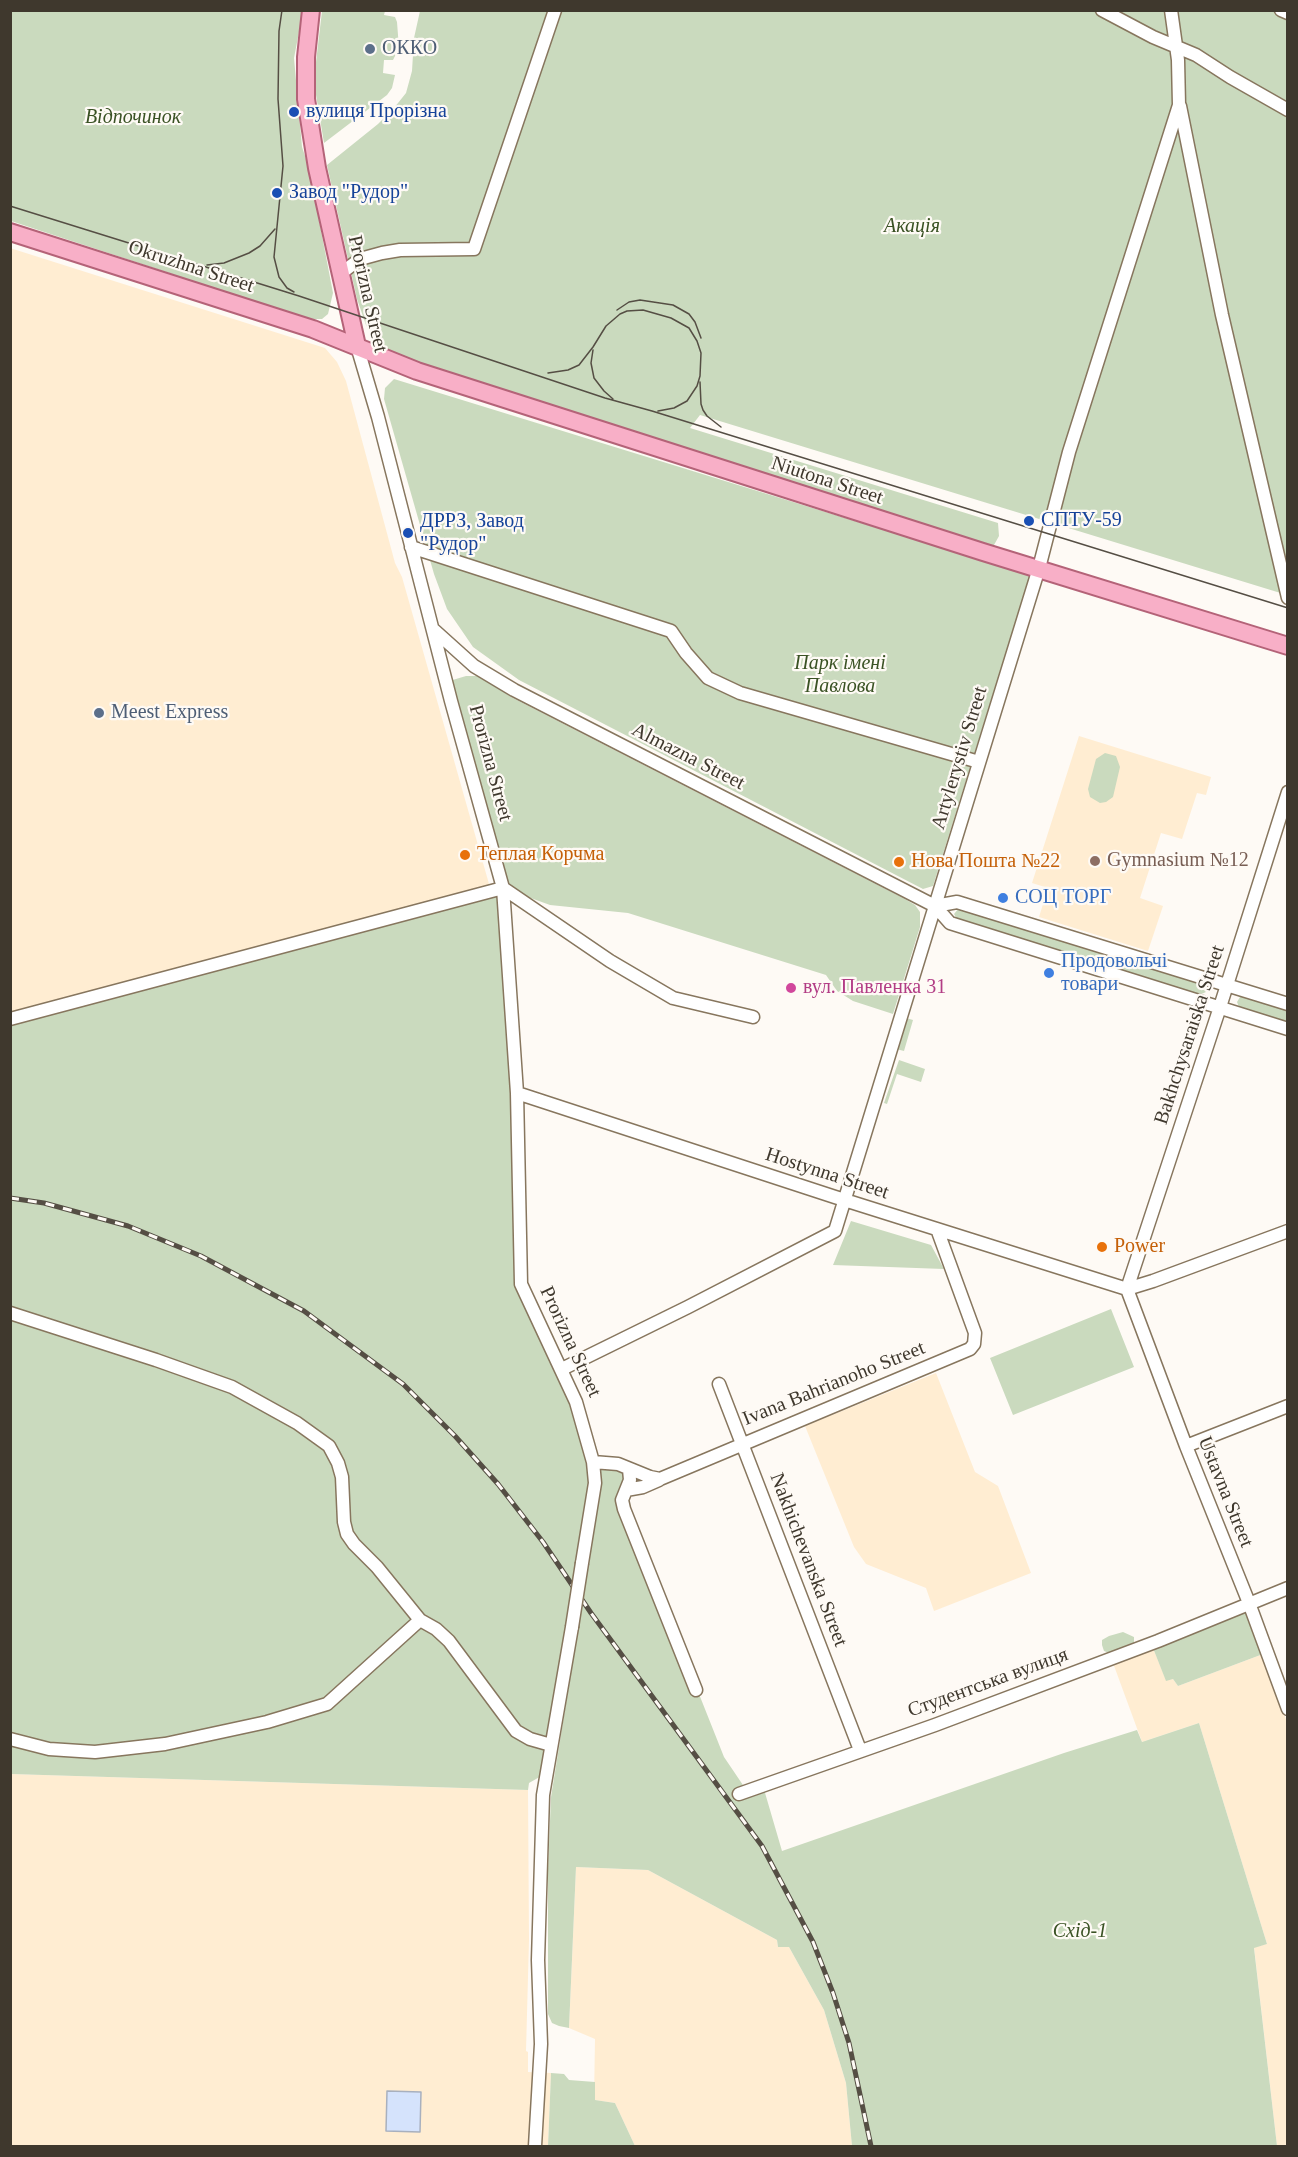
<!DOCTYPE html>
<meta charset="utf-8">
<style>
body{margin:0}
#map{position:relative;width:1298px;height:2157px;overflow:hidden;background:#fefaf5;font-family:"Times New Roman",serif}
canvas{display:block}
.frame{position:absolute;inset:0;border:12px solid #3f382d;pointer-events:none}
</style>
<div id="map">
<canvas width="1298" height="2157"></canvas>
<div class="frame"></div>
</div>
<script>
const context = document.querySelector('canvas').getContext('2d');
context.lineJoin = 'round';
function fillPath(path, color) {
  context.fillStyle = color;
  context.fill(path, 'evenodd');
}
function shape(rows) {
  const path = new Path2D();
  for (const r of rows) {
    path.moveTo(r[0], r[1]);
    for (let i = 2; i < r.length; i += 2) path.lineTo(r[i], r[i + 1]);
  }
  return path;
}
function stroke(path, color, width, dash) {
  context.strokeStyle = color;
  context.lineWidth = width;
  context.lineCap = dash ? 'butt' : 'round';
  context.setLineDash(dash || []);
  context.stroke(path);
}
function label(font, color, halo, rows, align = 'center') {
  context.font = font + ' "Times New Roman",serif';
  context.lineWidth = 4.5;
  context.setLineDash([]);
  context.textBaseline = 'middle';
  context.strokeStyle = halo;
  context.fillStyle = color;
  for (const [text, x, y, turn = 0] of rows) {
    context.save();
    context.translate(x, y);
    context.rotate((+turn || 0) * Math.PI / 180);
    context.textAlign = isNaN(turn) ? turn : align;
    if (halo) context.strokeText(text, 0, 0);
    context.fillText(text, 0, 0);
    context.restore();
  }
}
fillPath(shape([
 [10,248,325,348,337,362,346,381,395,563,402,577,491,891,11,1018],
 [1079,736,1211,777,1206,795,1197,793,1182,839,1161,833,1140,898,1163,906,1148,951,1039,917,1048,888,1032,883],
 [936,1373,975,1472,998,1486,1031,1573,934,1611,926,1588,866,1564,854,1547,805,1426],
 [1153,1648,1166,1680,1173,1679,1178,1686,1263,1654,1288,1725,1287,2146,1277,2146,1254,1947,1267,1944,1199,1723,1142,1742,1113,1663],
 [11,1774,528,1790,529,1940,526,2051,528,2052,528,2072,551,2073,548,2146,11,2146],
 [576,1867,648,1870,777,1940,778,1947,789,1947,824,2010,846,2083,852,2146,635,2146,615,2103,594,2100,595,2039,569,2028]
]), '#ffedd2');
fillPath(shape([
 [11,11,303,11,294,58,302,147,309,168,333,293,328,314,322,319,309,319,11,221],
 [322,11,385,11,384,15,395,17,397,22,399,48,393,60,384,60,383,73,395,75,392,88,387,95,324,143,316,95,316,62],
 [420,11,1287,11,1287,595,700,415,690,428,998,523,999,536,994,545,989,549,429,370,390,353,376,341,366,325,357,299,327,165,378,124,394,108,406,93,412,71,414,38],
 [394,379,1030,575,933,886,923,889,519,680,473,647,447,609,434,574,384,399,385,388],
 [466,676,480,676,511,697,905,899,915,905,920,912,920,927,893,1014,853,1001,837,991,826,975,628,913,550,905,503,888,521,1284,562,1369,593,1462,629,1469,622,1500,724,1757,747,1791,763,1786,782,1851,1064,1753,1137,1730,1142,1742,1199,1723,1267,1944,1254,1948,1277,2146,852,2146,846,2083,824,2010,789,1947,778,1947,777,1940,648,1870,576,1867,569,2028,559,2026,552,2023,548,2014,548,1869,551,1797,578,1629,567,1615,543,1775,529,1783,528,1790,11,1774,10,1018,502,888,446,682],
 [1105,753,1116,756,1120,767,1113,797,1106,802,1100,803,1090,797,1088,789,1096,759],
 [959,908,1204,984,1206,992,1199,995,958,921,954,914],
 [1240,997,1245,997,1287,1010,1287,1023,1239,1007,1237,1002],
 [906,1018,913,1020,904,1051,896,1049],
 [899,1060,925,1069,921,1082,897,1074,887,1104,884,1103],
 [851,1221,931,1245,944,1269,833,1265],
 [1111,1309,1134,1367,1013,1415,990,1358],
 [1245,1610,1248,1613,1263,1654,1178,1686,1173,1679,1166,1681,1153,1648],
 [1123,1632,1134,1637,1134,1643,1109,1653,1104,1651,1102,1645,1102,1640,1109,1636],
 [551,2073,564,2074,569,2080,595,2082,595,2100,615,2103,635,2146,548,2146]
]), '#cadabe');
const water = shape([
 [387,2091,421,2092,420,2132,386,2131,387,2091]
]);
fillPath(water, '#d5e3fc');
stroke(water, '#a8b0be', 1.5);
const minor = shape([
 [1102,10,1153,37,1196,55,1230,77,1288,110],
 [1281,10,1288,13],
 [1180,106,1222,315,1288,598],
 [340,274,360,259,382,253,400,250,474,249,555,10],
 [357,346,378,417,451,701,503,888,517,1093,521,1284,576,1402,593,1462,595,1483,582,1563],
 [411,547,671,631,686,653,708,678,740,693,979,762],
 [434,630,474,666,514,690,935,906,950,923,1288,1029],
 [935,906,957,902,1288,1004],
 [10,1019,503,888,610,961,673,998,753,1017],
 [517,1093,835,1197,1127,1289],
 [1127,1289,1220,1007,1288,792],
 [1127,1289,1186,1446,1249,1603,1288,1709],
 [1127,1289,1153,1281,1288,1231],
 [10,1313,156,1360,232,1387,297,1423,329,1446,338,1463,342,1477,344,1522,347,1534,354,1544,377,1567,420,1620,436,1629,449,1641,516,1731,530,1739,551,1745],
 [562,1369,688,1307,835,1231,1039,568,1069,452,1179,105,1178,60,1171,10],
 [719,1384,860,1750],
 [1186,1446,1288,1406],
 [593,1462,618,1464,650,1477,660,1479,970,1349,974,1344,975,1333,937,1229],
 [629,1469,630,1480,622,1500,624,1509,696,1690],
 [626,1490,643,1487,659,1480],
 [10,1739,49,1749,95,1752,165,1744,267,1722,327,1704,420,1620],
 [739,1794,935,1725,1158,1641,1288,1588],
 [535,2146,541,2044,538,1960,543,1795,572,1627]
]);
const major = shape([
 [311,10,306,57,306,99,317,168,357,346],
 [10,232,313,329,417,371,983,552,1288,646]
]);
stroke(minor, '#87765e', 15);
stroke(major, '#b46378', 20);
stroke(minor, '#fff', 12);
stroke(major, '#f8afc7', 16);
stroke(shape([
 [282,10,279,31,278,99,283,166,274,257,279,277,287,288,294,292],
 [10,206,299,296,605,398,652,411,1288,608],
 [207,265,224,263,249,253,260,246,275,229],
 [617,310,629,302,640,300,673,305,689,314,695,322,701,338],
 [593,350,591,363,594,378,604,391,613,399],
 [548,373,568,370,579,365,593,347,606,326,620,314,627,311,643,310,671,318,689,328,697,341,701,353,700,376,697,386,687,401,674,408,658,411],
 [700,382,701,404,703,410,707,416,721,427]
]), '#554e44', 1.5);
const rail = shape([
 [10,1198,44,1203,128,1226,201,1256,304,1311,403,1384,455,1436,498,1484,543,1542,591,1613,762,1846,813,1942,833,1993,849,2043,871,2146]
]);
stroke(rail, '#554e44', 5);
stroke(rail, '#fefaf5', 3, [9]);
const minorBridge = shape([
 [572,1627,582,1563]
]);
stroke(minorBridge, '#87765e', 15, []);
stroke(minorBridge, '#fff', 12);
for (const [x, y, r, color] of [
 [370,49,6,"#5c6f8a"],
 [294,112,6,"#1a4fb4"],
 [277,193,6,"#1a4fb4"],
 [1029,521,6,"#1a4fb4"],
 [408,533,6,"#1a4fb4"],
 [99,713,6,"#5c6f8a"],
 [465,855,6,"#e8710a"],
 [1095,861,6,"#8d6e63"],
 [899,862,6,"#e8710a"],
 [1003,898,6,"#3f7fe0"],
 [1049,973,6,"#3f7fe0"],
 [791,988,6,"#d1479c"],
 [1102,1247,6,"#e8710a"]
]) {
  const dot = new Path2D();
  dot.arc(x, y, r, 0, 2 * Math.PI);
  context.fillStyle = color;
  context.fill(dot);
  stroke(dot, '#fefaf5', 2);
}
label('20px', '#4e5e75', '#fefaf5', [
 ["ОККО",382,49],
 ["Meest Express",111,713]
], 'left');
label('20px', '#164399', '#fefaf5', [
 ["вулиця Прорізна",306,112],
 ["Завод \"Рудор\"",289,193],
 ["СПТУ-59",1041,521],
 ["ДРРЗ, Завод",420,522],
 ["\"Рудор\"",420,545]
], 'left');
label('italic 20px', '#3a5224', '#fefaf5', [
 ["Відпочинок",133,118],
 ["Акація",912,227],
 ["Парк імені",840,664],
 ["Павлова",840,687],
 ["Схід-1",1080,1932]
]);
label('20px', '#3f382d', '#fefaf5', [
 ["Okruzhna Street",191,267,18],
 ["Prorizna Street",367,294,77],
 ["Niutona Street",827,481,18],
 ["Almazna Street",688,757,27],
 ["Artylerystiv Street",960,758,-73],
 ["Prorizna Street",490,763,75],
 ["Bakhchysaraiska Street",1190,1035,-72],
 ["Hostynna Street",827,1174,18],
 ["Prorizna Street",570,1342,65],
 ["Ivana Bahrianoho Street",834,1384,-22],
 ["Ustavna Street",1225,1492,68],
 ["Nakhichevanska Street",808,1560,69],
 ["Студентська вулиця",988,1683,-20]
]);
label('20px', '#c56008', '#fefaf5', [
 ["Теплая Корчма",477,855],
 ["Нова Пошта №22",911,862],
 ["Power",1114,1247]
], 'left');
label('20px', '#785e54', '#fefaf5', [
 ["Gymnasium №12",1107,861]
], 'left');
label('20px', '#366cbe', '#fefaf5', [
 ["СОЦ ТОРГ",1015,898],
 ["Продовольчі",1061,962],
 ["товари",1061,985]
], 'left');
label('20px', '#b23c85', '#fefaf5', [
 ["вул. Павленка 31",803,988]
], 'left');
</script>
